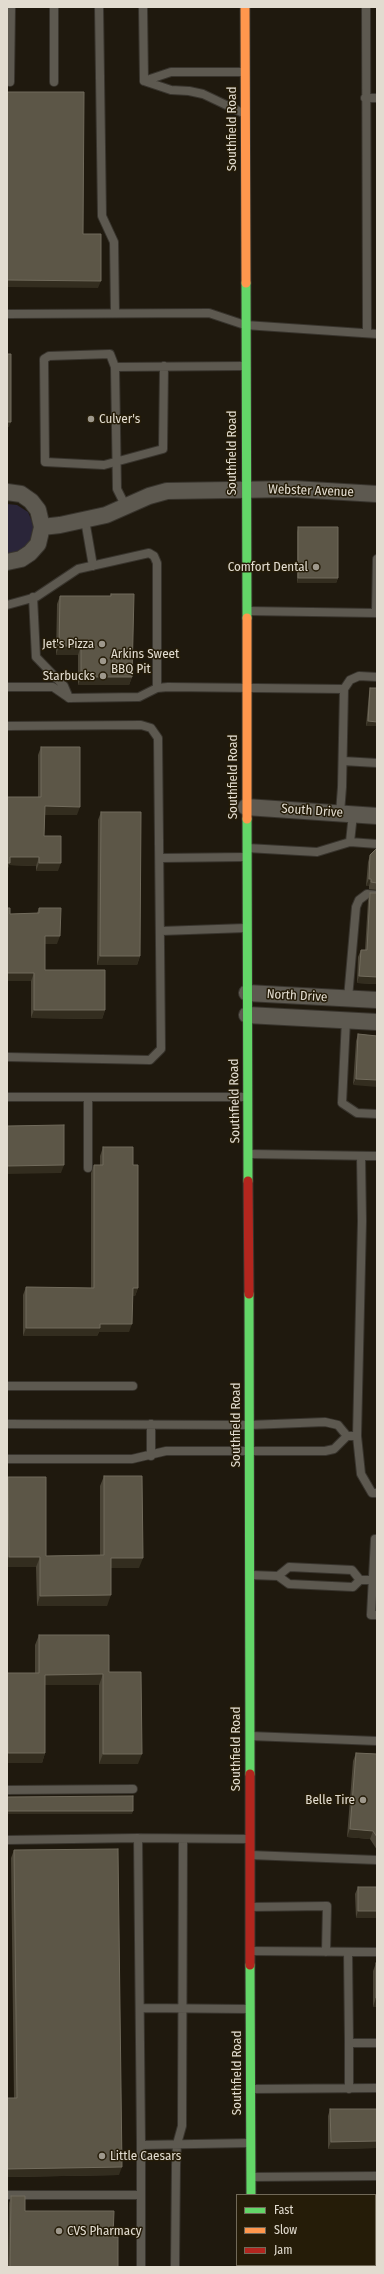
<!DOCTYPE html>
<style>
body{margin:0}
#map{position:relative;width:384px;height:2274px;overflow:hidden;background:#1f190e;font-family:"Fira Sans Condensed",sans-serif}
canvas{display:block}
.frame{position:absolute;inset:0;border:8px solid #e2dcd0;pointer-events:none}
.legend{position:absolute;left:236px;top:2194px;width:140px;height:72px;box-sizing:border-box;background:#251c08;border:1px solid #716958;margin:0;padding:5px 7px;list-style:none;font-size:12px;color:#e2dcd0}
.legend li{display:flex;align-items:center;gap:8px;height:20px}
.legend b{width:20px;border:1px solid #716958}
</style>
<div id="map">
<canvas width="384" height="2274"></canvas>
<div class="frame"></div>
<ul class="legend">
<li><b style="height:5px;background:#63d668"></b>Fast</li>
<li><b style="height:5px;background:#ff974d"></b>Slow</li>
<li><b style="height:5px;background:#b3261e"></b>Jam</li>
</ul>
</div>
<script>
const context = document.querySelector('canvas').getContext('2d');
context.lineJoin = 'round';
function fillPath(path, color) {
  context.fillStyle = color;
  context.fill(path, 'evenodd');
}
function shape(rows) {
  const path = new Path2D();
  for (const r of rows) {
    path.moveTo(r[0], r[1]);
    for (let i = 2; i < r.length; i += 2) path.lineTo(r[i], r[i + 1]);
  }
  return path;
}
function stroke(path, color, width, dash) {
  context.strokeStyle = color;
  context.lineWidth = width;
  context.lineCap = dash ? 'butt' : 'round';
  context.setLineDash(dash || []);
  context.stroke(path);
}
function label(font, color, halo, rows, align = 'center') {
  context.font = font + ' "Fira Sans Condensed",sans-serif';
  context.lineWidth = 3;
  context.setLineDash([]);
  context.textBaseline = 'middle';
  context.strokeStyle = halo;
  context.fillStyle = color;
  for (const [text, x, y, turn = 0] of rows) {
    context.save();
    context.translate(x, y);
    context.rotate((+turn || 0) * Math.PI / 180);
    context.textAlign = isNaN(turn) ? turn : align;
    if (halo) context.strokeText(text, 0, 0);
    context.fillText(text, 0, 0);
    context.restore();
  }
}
fillPath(shape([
 [7,504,17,505,28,512,34,526,33,539,18,553,7,555]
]), '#2a2539');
const lane = shape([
 [54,7,54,82],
 [99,7,102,216,114,242,115,313],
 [143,7,144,81],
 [366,7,367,333],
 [144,81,171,90,189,91,203,94,243,113],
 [144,81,171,72,244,72],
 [10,82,11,7],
 [365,98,377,98],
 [7,314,209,313,245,325,377,334],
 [115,367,110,354,49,356,44,359,45,462,104,465,163,449,164,366],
 [126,507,117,489,115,367,244,366],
 [85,520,93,566],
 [33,597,36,657,64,686,69,698],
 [7,605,36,597,78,569,149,553,154,556,157,563,157,688],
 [247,611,376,613,377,559],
 [7,687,53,687,69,698,139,697,157,688,168,687,344,689],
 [7,726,141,725,151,728,158,738,161,1049,150,1060,7,1057],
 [343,761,377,763],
 [340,813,342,787,344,689,350,680,359,676,377,677],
 [350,842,353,814],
 [247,848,317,852,350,842,377,844],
 [161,858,246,857],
 [161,931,246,928],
 [348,998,356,907,359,900,367,894,377,895],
 [346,1020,342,1103,357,1113,377,1114],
 [7,1097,247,1097],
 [249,1154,377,1156],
 [88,1168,88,1097],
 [7,1386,133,1386],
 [7,1424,249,1425,325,1422,338,1425,347,1436],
 [151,1424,151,1456],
 [357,1436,362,1221,361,1156],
 [7,1459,132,1459,166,1451,325,1451,334,1449,347,1436,357,1436,361,1474,372,1493,377,1493],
 [377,1539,375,1539,371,1615,377,1615],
 [251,1575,278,1576,289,1584,353,1587,360,1580,372,1580],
 [278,1576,289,1567,352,1570,360,1580],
 [250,1736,377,1741],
 [7,1790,133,1789],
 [7,1840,138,1838],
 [250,1855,377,1860],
 [250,1907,327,1906,326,1952],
 [250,1951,377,1952],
 [348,1952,349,2043],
 [140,2008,249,2009],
 [252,2089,377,2088],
 [349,2089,349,2043,377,2043],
 [141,2145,138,1838,249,1839],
 [251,2177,377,2176],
 [7,2195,141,2195,141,2145,249,2143],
 [375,2205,377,2205],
 [348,2265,350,2267],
 [141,2267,141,2195],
 [175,2267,176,2165,177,2144,182,2126,183,1839]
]);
const street = shape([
 [7,492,21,494,31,501,38,510,42,527,38,544,30,553,21,559,7,562],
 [42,527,60,525,106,515,149,496,167,491,294,489,377,494],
 [246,807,377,816],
 [247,993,377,1000],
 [247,1015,377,1022]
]);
const fast = shape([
 [246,283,247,618],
 [247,819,248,1181],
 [249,1294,250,1774],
 [250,1965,251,2195]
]);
const slow = shape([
 [245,7,246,283],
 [247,618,247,819],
 [251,2265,251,2267]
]);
const jam = shape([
 [248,1181,249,1294],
 [250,1774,250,1965]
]);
stroke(lane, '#38342d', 10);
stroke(street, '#38342d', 18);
stroke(fast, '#38342d', 11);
stroke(slow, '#38342d', 11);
stroke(jam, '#38342d', 11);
stroke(lane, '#5d5950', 8);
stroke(street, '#5d5950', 16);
stroke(fast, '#63d668', 9);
stroke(slow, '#ff974d', 9);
stroke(jam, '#b3261e', 9);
fillPath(shape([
 [298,527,338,578,336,583,297,583,297,532],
 [111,594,132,677,129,685,78,685,78,655,56,655,57,604,60,596,110,596],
 [370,688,377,726,366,726,369,693],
 [41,747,77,815,45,815,44,836,58,871,36,871,36,866,9,865,7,871,7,797,38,797,38,755],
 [101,812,140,956,137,965,97,965,98,820],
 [377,848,377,890,369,889,369,886,366,886,368,862,370,855],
 [370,893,377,984,357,983,358,957,361,950,365,950,368,900],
 [7,908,10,914,37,913,39,908,57,944,45,944,45,970,105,1010,102,1019,31,1018,31,981,7,981],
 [358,1034,377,1036,353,1085,356,1041],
 [103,1147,138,1288,135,1296,133,1296,129,1332,99,1332,97,1336,23,1336,23,1295,26,1287,91,1288,91,1173,94,1165,100,1165,100,1156],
 [104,1476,139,1568,111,1568,107,1606,37,1606,36,1567,7,1567,7,1481,8,1477,46,1556,100,1555,100,1486],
 [39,1635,109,1672,138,1764,99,1764,99,1685,45,1685,45,1753,42,1763,7,1763,7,1673,35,1673,35,1645],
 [356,1753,377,1754,377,1850,370,1839,347,1837,353,1761],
 [14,1850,119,2175,7,2177,7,2098,14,2098,11,1858],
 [358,1887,377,1887,377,1918,356,1918,355,1894],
 [376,1963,377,2007,373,2007,373,1971],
 [330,2109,377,2109,377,2148,328,2149,328,2116],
 [11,2196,25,2211,113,2237,118,2267,8,2267,9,2203]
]), '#4b4537');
fillPath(shape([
 [7,280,101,281,98,288,7,287],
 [7,422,11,422,9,427,7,427],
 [298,578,338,578,336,583,297,583],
 [59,646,81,646,78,655,56,655],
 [81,677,132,677,129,685,78,685],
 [368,721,377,722,377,726,366,726],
 [45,806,80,807,77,815,42,815],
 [10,857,39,857,36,866,9,865,7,871,7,863],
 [39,863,61,863,58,871,36,871],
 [369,879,371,879,369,886,366,886],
 [45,936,60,936,57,944,42,944],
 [100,956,140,956,137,965,97,965],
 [7,973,34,973,31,981,7,981],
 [359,976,377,977,377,984,357,983],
 [34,1010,105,1010,102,1019,31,1018],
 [356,1079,377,1080,377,1087,353,1085],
 [64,1165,61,1173,7,1174,7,1166],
 [133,1288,138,1288,135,1296,130,1296],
 [100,1324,132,1324,129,1332,99,1332,97,1336,23,1336,26,1328],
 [9,1557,40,1557,36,1567,7,1567,7,1561],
 [111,1558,143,1558,139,1568,107,1568],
 [111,1595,107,1606,37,1606,40,1596],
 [103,1674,99,1685,42,1685,45,1675],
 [8,1753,45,1753,42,1763,7,1763],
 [103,1754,142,1754,138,1764,99,1764],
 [7,1811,133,1811,132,1814,7,1814],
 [350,1829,373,1831,370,1839,347,1837],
 [358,1911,377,1911,377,1918,356,1918],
 [376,1998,377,1998,377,2007,373,2007],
 [377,2141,377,2148,328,2149,331,2142],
 [122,2167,119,2175,7,2177,7,2169],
 [375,2239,377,2239,377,2246,375,2246]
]), '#332d1f');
const building = shape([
 [7,92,84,92,83,234,101,234,101,281,7,280,7,92],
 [7,354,11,354,11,422,7,422,7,354],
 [298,527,338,527,338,578,298,578,298,527],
 [111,594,134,594,132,677,81,677,81,646,59,646,60,596,111,596,111,594],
 [370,688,377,688,377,722,368,721,370,688],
 [41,747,80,747,80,807,45,806,44,836,61,836,61,863,39,863,39,857,10,857,10,863,7,863,7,797,41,797,41,747],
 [101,812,141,812,140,956,100,956,101,812],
 [377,848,377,883,371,882,371,879,369,879,370,855,377,848],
 [370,893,377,893,377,977,359,976,361,950,367,950,370,893],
 [7,908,10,908,10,914,39,913,39,908,61,908,60,936,45,936,45,970,105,970,105,1010,34,1010,34,973,7,973,7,908],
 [358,1034,377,1036,377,1080,356,1079,358,1034],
 [64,1125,64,1165,7,1166,7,1126,64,1125],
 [103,1147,133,1147,133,1165,138,1165,138,1288,133,1288,132,1324,100,1324,100,1328,26,1328,26,1287,94,1288,94,1165,103,1165,103,1147],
 [104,1476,142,1476,143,1558,111,1558,111,1595,40,1596,40,1557,9,1557,8,1477,46,1477,46,1556,104,1555,104,1476],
 [39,1635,109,1635,109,1672,141,1672,142,1754,103,1754,103,1674,45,1675,45,1753,8,1753,7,1673,39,1673,39,1635],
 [356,1753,377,1754,377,1837,373,1831,350,1829,356,1753],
 [133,1796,133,1811,7,1811,7,1797,133,1796],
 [118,1849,122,2167,7,2169,7,2098,17,2098,14,1850,118,1849],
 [358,1887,377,1887,377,1911,358,1911,358,1887],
 [376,1963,377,1963,377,1998,376,1998,376,1963],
 [330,2109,377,2109,377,2141,331,2142,330,2109],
 [11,2196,25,2196,25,2211,114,2211,113,2237,118,2237,118,2267,10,2267,11,2196],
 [375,2206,377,2206,377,2239,375,2239,375,2206]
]);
fillPath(building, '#5c5647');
stroke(building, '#716b5c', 1);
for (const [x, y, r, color] of [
 [91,419,4,"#9e988c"],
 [316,567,4,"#9e988c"],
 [102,644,4,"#9e988c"],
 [103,661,4,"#9e988c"],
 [103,676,4,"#9e988c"],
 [363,1800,4,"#9e988c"],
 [102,2156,4,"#9e988c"],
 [59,2231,4,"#9e988c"]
]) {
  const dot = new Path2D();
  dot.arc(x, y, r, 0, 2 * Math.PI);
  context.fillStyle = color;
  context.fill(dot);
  stroke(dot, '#251c08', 1.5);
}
label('13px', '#e2dcd0', '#251c08', [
 ["Southfield Road",232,129,-90],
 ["Southfield Road",232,453,-90],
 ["Webster Avenue",311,491,2],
 ["Southfield Road",233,777,-90],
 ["South Drive",312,811,4],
 ["North Drive",297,996,3],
 ["Southfield Road",235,1101,-91],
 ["Southfield Road",236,1425,-90],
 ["Southfield Road",236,1749,-90],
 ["Southfield Road",237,2073,-90]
]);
label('13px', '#e2dcd0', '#251c08', [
 ["Culver's",99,419],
 ["Comfort Dental",308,567,"right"],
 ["Jet's Pizza",94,644,"right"],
 ["Arkins Sweet",111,654],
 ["BBQ Pit",111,669],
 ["Starbucks",95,676,"right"],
 ["Belle Tire",355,1800,"right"],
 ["Little Caesars",110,2156],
 ["CVS Pharmacy",67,2231]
], 'left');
</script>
